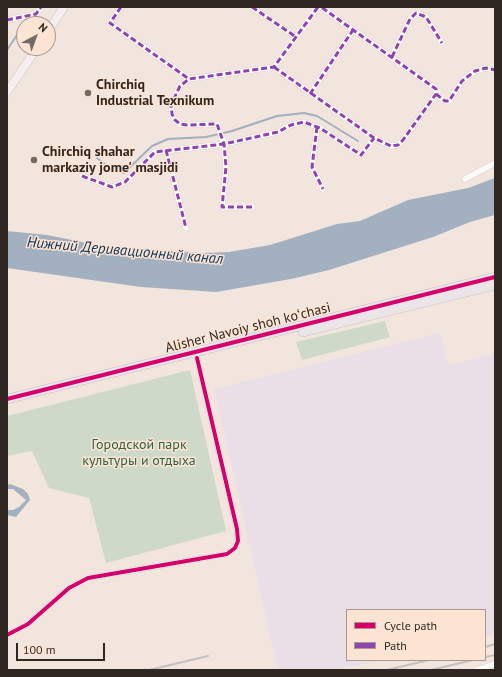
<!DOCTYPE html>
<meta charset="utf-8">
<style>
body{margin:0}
#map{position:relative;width:502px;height:677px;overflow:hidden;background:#f2e5dd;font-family:"PT Sans",sans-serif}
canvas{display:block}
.frame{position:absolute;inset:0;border:8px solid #302722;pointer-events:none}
.legend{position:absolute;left:346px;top:609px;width:140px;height:52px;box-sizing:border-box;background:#fbe4d4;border:1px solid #aa988d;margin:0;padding:5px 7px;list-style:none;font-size:12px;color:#302722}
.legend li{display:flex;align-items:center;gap:8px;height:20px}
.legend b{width:20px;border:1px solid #aa988d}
.north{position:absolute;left:16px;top:16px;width:40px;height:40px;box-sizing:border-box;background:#fbe4d4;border:1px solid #aa988d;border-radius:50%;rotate:41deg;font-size:11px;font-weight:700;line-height:16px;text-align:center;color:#302722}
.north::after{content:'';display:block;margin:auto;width:14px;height:18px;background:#746a63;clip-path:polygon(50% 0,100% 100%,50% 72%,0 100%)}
.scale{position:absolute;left:16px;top:643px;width:89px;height:18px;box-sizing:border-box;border:2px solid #302722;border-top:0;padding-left:5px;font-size:12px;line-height:14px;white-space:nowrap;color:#302722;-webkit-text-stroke:3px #fbe4d4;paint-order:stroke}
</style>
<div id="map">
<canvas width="502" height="677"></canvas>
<div class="frame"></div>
<ul class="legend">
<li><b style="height:5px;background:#d6006c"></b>Cycle path</li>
<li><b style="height:5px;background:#8e44ad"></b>Path</li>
</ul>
<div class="north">N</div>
<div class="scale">100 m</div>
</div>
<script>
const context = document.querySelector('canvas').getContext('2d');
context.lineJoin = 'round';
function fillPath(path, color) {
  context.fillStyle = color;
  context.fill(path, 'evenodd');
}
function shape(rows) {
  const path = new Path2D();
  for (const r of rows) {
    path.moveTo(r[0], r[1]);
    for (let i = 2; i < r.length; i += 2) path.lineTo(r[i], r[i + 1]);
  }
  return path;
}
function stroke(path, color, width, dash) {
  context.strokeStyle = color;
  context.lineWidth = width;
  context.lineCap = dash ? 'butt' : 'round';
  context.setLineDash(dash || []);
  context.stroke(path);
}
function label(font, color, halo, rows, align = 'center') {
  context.font = font + ' "PT Sans",sans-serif';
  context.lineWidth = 3;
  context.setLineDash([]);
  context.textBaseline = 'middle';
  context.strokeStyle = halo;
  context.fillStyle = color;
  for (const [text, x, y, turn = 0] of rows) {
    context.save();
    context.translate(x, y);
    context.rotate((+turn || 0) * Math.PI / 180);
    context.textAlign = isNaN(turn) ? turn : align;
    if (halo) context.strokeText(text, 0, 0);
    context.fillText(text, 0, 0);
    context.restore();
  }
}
fillPath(shape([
 [440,333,448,365,495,354,495,634,485,637,485,610,347,610,347,660,382,660,339,670,278,670,214,389]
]), '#eadfe7');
fillPath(shape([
 [385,321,390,337,302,360,296,342],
 [190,370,226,531,106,563,89,498,49,488,32,451,7,456,7,416]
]), '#cfd9ca');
fillPath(shape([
 [495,178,495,215,470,222,433,237,329,270,291,279,216,292,141,287,7,268,7,231,47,235,102,246,203,253,229,252,270,245,337,224,360,221,408,200,468,188],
 [10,484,23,489,28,494,30,500,16,517,7,515,7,510,13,510,19,507,26,500,13,489,7,489,7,485]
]), '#a3b0c0');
stroke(shape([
 [7,50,19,32],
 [97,158,110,168,124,173,152,146,168,139,206,137,232,131,277,116,304,113,317,116,358,141]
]), '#a3b0c0', 2);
const street = shape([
 [121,7,110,23,189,79],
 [252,7,296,37],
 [7,20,36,14,41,7],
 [392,57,410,19,416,13,426,17,442,43],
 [274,67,374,138,391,146,398,145,403,140,436,94,436,89,321,7],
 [310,94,353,30],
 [436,94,445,101,449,101,462,81,475,71,486,68,495,70],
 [317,127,312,167,323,189],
 [166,150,186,228],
 [82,176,112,187,125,182,155,152,224,144,278,132,291,125,304,122,320,128,361,155,374,138],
 [465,179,495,163],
 [252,207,222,207,226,167,224,144,217,124,187,125,180,124,175,120,172,114,171,105,180,86,189,79,274,67,318,7],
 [7,635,28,624,69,588,88,578,227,554,235,548,238,541,237,529,197,358],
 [476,670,495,664]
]);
const secondary = shape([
 [48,31,64,7],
 [7,92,37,48]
]);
const primary = shape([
 [303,332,495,285],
 [7,399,495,277]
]);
stroke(street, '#cdc4bd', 6);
stroke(secondary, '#cdc4bd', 9);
stroke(primary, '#c9c2bf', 10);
stroke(street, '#fdfbfa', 5.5);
stroke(secondary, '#f4f0f1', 8);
stroke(primary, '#ebe5e8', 9);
stroke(shape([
 [485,647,495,644],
 [485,657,495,655],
 [149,670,208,656],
 [387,670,429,660],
 [431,670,473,660]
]), '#c3c0be', 2);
stroke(shape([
 [121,7,110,23,189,79],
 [252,7,296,37],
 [7,20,36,14,41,7],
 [392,57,410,19,416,13,426,17,442,43],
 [274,67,374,138,391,146,398,145,403,140,436,94,436,89,321,7],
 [310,94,353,30],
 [436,94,445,101,449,101,462,81,475,71,486,68,495,70],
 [317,127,312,167,323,189],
 [166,150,186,228],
 [82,176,112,187,125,182,155,152,224,144,278,132,291,125,304,122,320,128,361,155,374,138],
 [252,207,222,207,226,167,224,144,217,124,187,125,180,124,175,120,172,114,171,105,180,86,189,79,274,67,318,7]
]), '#8e44ad', 3, [6, 3]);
stroke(shape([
 [7,399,495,277],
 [7,635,28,624,69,588,88,578,227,554,235,548,238,541,237,529,197,358]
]), '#d6006c', 4);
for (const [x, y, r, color] of [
 [88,93,4,"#746a63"],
 [34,160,4,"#746a63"]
]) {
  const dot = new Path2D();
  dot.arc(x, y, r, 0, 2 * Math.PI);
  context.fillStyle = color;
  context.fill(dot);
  stroke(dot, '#fbe4d4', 1.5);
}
label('bold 14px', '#302722', '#fbe4d4', [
 ["Chirchiq",96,85],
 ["Industrial Texnikum",96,101],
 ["Chirchiq shahar",42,152],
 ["markaziy jome' masjidi",42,168]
], 'left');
label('14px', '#302722', '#fbe4d4', [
 ["Alisher Navoiy shoh koʻchasi",248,328,-14]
]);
label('14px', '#2f6342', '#fbe4d4', [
 ["Городской парк",139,445],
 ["культуры и отдыха",139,461]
]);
label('italic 15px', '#0c3155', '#fbe4d4', [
 ["Нижний Деривационный канал",125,251,5]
]);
</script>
